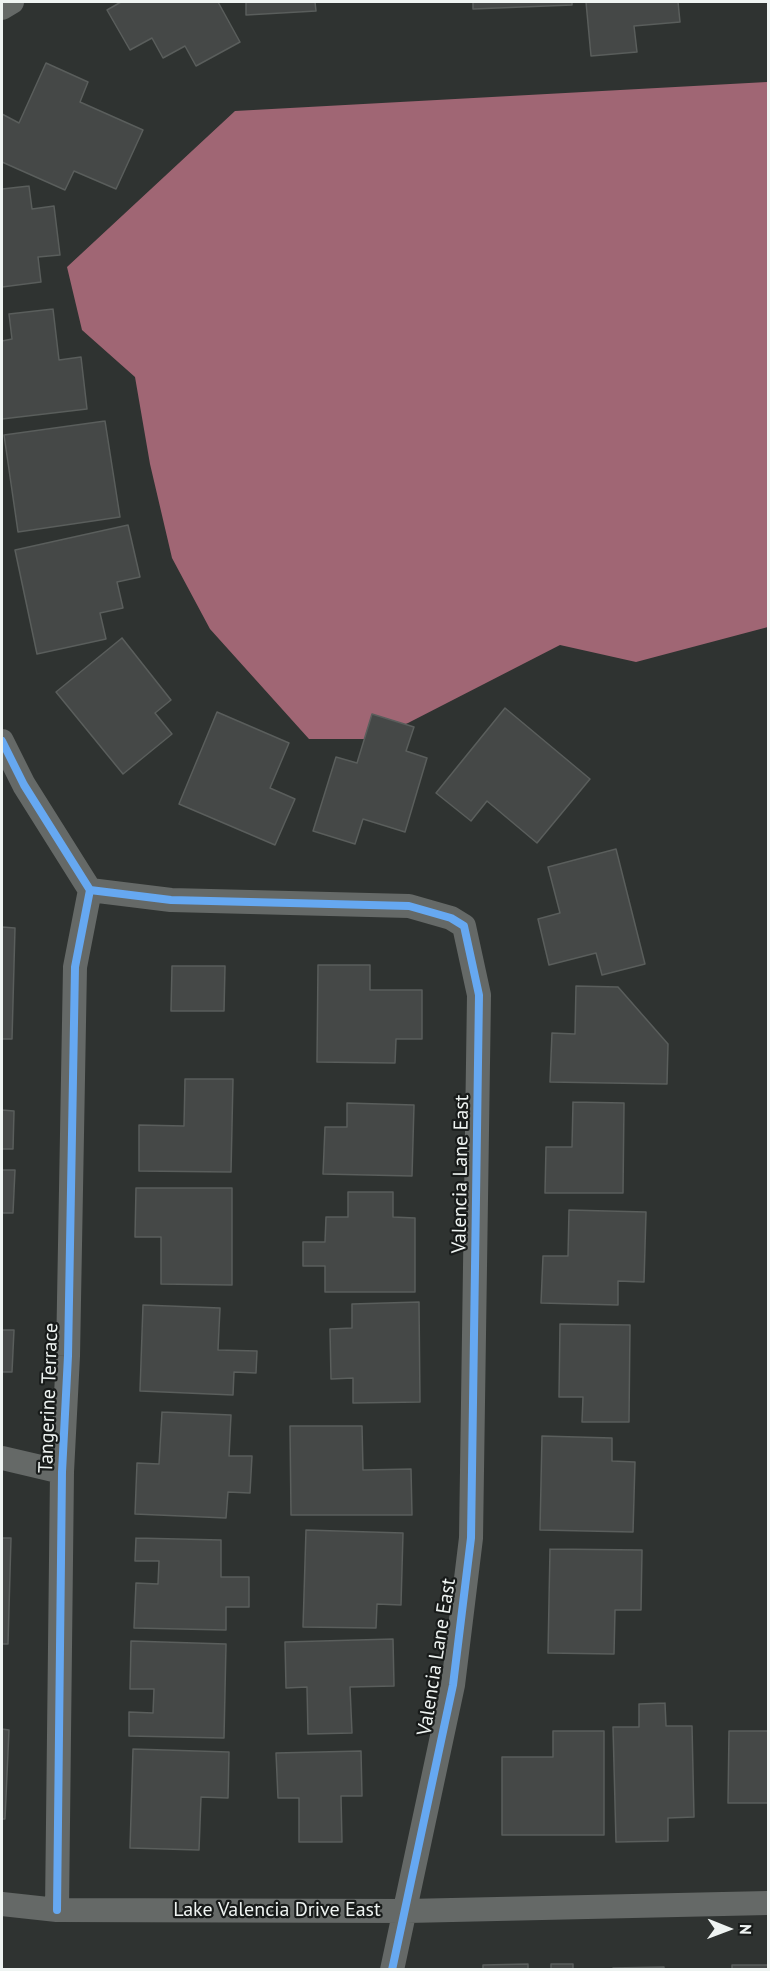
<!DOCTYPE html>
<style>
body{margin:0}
#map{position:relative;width:770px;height:1971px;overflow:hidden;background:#2f3331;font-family:"PT Sans",sans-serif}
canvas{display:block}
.frame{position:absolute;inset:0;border:3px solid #eff4f2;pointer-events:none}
.north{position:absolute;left:698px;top:1899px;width:60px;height:60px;-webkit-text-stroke:4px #181b1a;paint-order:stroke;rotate:91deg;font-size:16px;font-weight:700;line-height:24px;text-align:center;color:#eff4f2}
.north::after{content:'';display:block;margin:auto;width:21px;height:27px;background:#eff4f2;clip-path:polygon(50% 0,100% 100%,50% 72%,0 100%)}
</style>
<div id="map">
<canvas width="770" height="1971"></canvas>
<div class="frame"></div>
<div class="north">N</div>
</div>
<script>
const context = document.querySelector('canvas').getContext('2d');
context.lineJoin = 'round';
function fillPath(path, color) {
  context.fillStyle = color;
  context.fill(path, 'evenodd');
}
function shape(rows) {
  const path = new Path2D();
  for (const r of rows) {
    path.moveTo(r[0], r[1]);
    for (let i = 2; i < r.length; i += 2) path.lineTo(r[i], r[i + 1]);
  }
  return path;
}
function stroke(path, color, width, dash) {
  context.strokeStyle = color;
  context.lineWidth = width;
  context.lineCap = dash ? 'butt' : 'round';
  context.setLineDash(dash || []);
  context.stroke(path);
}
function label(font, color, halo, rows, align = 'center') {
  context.font = font + ' "PT Sans",sans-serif';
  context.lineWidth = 4.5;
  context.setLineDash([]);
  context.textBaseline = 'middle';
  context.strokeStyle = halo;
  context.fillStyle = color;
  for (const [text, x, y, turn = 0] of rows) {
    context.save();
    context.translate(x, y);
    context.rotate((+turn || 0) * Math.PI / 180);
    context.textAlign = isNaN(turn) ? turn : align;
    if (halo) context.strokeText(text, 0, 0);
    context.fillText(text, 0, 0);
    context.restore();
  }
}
fillPath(shape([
 [768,79,768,627,636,662,560,645,408,723,370,739,309,739,210,629,172,558,150,464,135,377,82,330,67,267,235,111,767,82]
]), '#a06674');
const building = shape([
 [121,2,218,2,240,42,196,66,185,46,163,58,152,38,130,50,107,10,121,2],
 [246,2,315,2,316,11,246,15,246,2],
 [473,2,572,2,572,5,473,9,473,2],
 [586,2,678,2,680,22,634,26,637,52,591,56,586,2],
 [46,63,88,82,80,102,143,130,116,189,74,171,65,190,2,162,2,114,19,123,46,63],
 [29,186,32,209,54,206,60,255,38,257,41,282,2,287,2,189,29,186],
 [53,309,59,360,81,357,87,409,2,419,2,341,12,339,9,314,53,309],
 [105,421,120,517,18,532,4,435,105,421],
 [128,525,140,577,117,582,123,608,100,613,106,639,37,654,15,550,128,525],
 [122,638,171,700,155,713,172,734,123,774,56,692,122,638],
 [505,708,590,779,537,843,487,801,471,821,436,793,505,708],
 [217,712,289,743,270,788,295,799,275,845,179,804,217,712],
 [372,714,414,727,406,751,427,758,405,832,363,819,355,844,313,831,336,757,357,763,372,714],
 [616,849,645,964,602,975,596,953,549,965,538,919,560,913,548,867,616,849],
 [2,927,15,928,12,1039,2,1039,2,927],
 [318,965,370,965,370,990,422,990,422,1039,396,1039,395,1063,317,1062,318,965],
 [172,966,225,966,224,1011,171,1011,172,966],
 [576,986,618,987,668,1044,667,1084,550,1082,552,1033,575,1034,576,986],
 [185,1079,233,1079,231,1172,139,1171,139,1125,184,1126,185,1079],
 [573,1102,624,1103,623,1193,545,1193,546,1147,572,1147,573,1102],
 [347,1103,414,1105,412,1176,323,1174,325,1127,347,1127,347,1103],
 [2,1110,14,1111,13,1149,2,1149,2,1110],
 [2,1170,15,1170,13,1213,2,1213,2,1170],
 [136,1188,232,1188,232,1285,161,1284,161,1237,135,1237,136,1188],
 [348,1192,393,1192,393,1217,415,1218,415,1292,325,1292,325,1266,303,1266,303,1242,325,1242,326,1217,348,1217,348,1192],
 [569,1210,646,1212,644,1282,618,1281,618,1305,541,1303,543,1256,568,1256,569,1210],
 [419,1302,420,1402,353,1403,353,1378,331,1379,330,1329,352,1328,352,1304,419,1302],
 [143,1305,220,1308,218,1350,257,1351,256,1373,234,1372,233,1395,140,1391,143,1305],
 [560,1324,630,1325,629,1422,582,1422,583,1397,559,1397,560,1324],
 [2,1330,14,1330,12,1372,2,1372,2,1330],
 [162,1412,231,1415,229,1456,252,1456,250,1493,228,1492,226,1518,135,1514,137,1463,159,1464,162,1412],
 [290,1426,362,1426,363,1470,411,1469,412,1515,291,1515,290,1426],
 [542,1436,612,1438,612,1461,635,1462,633,1532,540,1530,542,1436],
 [306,1530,403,1533,401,1605,377,1604,376,1628,303,1627,306,1530],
 [2,1538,11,1538,8,1644,2,1644,2,1538],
 [136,1538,221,1540,221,1577,249,1577,249,1607,226,1607,226,1630,134,1628,136,1583,158,1584,159,1561,135,1561,136,1538],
 [550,1549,642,1550,641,1610,615,1610,614,1654,548,1653,550,1549],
 [393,1639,394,1686,350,1687,352,1733,308,1734,307,1687,286,1688,285,1642,393,1639],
 [131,1641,226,1644,224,1738,129,1736,129,1712,153,1713,154,1689,130,1689,131,1641],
 [665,1703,666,1726,692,1726,694,1817,668,1818,668,1841,616,1842,613,1727,639,1727,639,1704,665,1703],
 [2,1729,9,1730,5,1819,2,1819,2,1729],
 [553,1731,604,1731,604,1835,502,1835,502,1757,553,1757,553,1731],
 [729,1731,768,1731,768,1803,728,1803,729,1731],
 [133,1749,229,1752,228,1798,201,1797,199,1850,130,1848,133,1749],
 [361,1751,362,1796,341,1796,342,1842,299,1842,299,1798,278,1798,276,1753,361,1751],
 [528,1964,528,1970,483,1970,483,1965,528,1964],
 [551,1964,573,1964,573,1970,551,1970,551,1964],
 [732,1965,768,1965,768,1970,732,1970,732,1965],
 [664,1967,664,1970,613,1970,613,1968,664,1967]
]);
fillPath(building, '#454847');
stroke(building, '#5a5e5c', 1.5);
stroke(shape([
 [2,8,12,2],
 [2,741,24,785,90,890,171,900,409,906,451,918,464,926,479,995,471,1538,453,1685,392,1970],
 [2,1458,62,1472],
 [2,1904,57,1910,407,1911,768,1903],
 [57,1910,62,1472,68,1356,75,967,90,890]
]), '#656967', 24);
stroke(shape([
 [2,741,24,785,90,890,171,900,409,906,451,918,464,926,479,995,471,1538,453,1685,392,1970],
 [57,1910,62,1472,68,1356,75,967,90,890]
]), '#66a8f1', 8);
label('20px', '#eff4f2', '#181b1a', [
 ["Valencia Lane East",461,1174,-89],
 ["Tangerine Terrace",49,1398,-88],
 ["Valencia Lane East",437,1657,-81],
 ["Lake Valencia Drive East",277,1910]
]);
</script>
